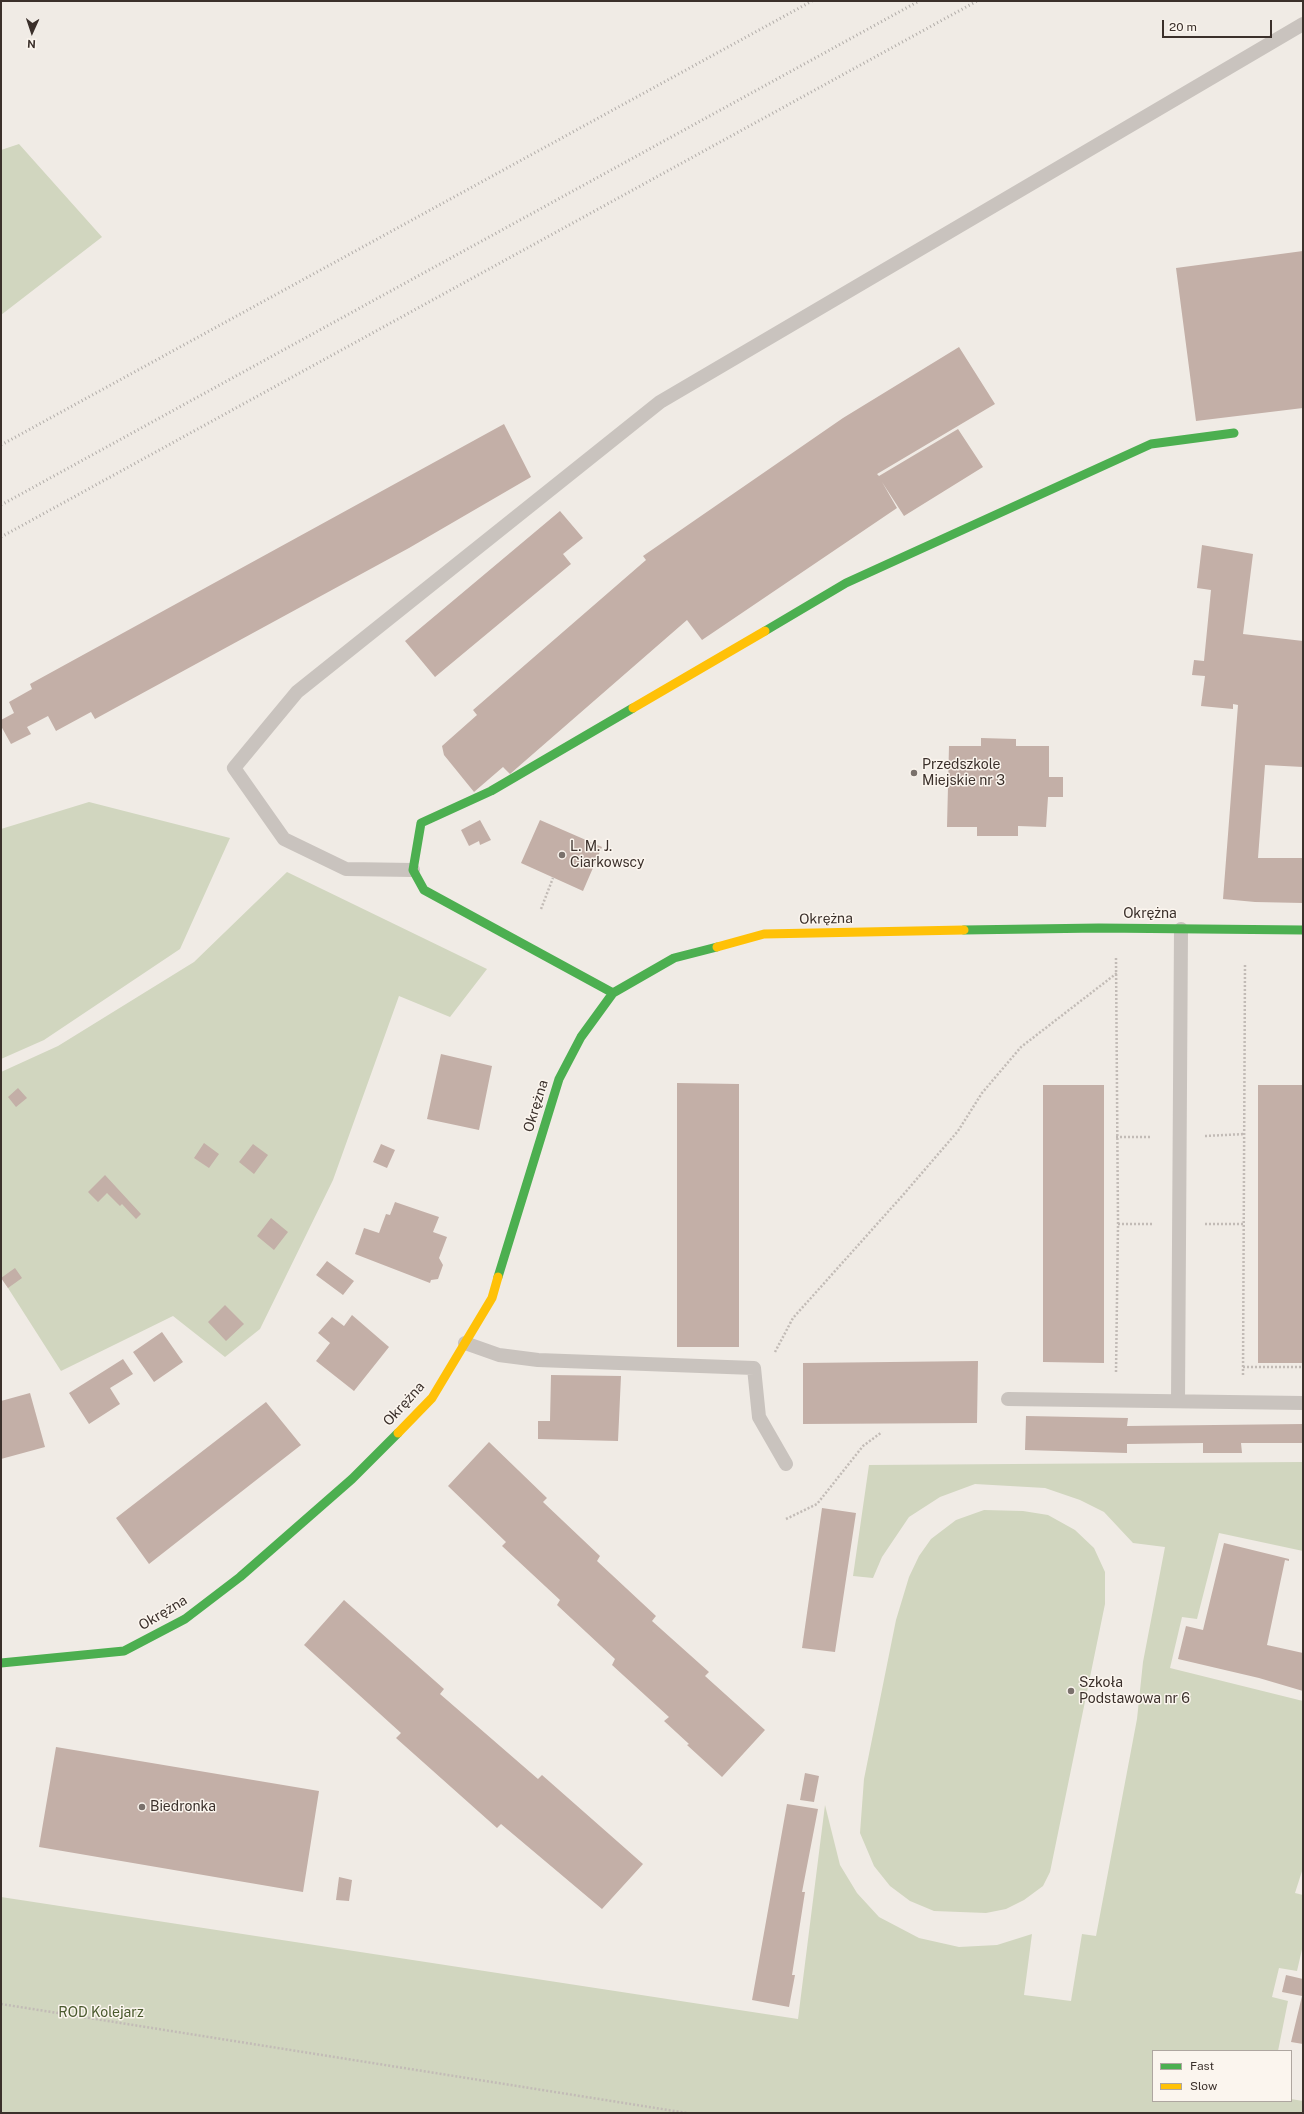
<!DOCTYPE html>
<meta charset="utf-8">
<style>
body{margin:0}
#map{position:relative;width:1304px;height:2114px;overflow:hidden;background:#f0ebe5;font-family:"Public Sans",sans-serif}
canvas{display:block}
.frame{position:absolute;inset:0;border:2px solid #3b302b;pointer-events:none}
.legend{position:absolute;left:1152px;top:2050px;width:140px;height:52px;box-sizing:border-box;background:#fbf5ee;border:1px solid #aea6a0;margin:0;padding:5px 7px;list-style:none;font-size:12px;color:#3b302b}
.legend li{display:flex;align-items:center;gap:8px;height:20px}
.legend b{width:20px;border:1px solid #aea6a0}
.north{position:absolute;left:12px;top:12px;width:40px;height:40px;-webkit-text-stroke:3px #fbf5ee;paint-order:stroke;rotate:183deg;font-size:11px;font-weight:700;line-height:16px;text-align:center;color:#3b302b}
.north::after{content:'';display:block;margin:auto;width:14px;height:18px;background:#3b302b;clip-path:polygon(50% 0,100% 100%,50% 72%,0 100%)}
.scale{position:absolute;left:1162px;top:20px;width:110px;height:18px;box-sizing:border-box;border:2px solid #3b302b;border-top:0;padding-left:5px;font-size:12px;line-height:14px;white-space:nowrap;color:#3b302b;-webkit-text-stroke:3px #fbf5ee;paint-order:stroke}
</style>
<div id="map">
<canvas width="1304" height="2114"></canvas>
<div class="frame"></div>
<ul class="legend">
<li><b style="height:5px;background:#4caf50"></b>Fast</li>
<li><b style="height:5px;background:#ffc107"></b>Slow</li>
</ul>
<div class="north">N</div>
<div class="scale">20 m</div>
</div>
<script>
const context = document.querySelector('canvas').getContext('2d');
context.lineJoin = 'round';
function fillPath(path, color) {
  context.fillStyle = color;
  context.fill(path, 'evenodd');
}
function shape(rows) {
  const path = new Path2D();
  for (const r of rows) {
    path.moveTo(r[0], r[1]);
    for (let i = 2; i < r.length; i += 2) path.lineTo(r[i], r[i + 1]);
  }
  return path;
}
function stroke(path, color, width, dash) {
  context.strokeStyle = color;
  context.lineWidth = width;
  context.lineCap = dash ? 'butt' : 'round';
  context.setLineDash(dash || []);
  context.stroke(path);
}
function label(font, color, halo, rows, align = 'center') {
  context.font = font + ' "Public Sans",sans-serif';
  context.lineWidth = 3;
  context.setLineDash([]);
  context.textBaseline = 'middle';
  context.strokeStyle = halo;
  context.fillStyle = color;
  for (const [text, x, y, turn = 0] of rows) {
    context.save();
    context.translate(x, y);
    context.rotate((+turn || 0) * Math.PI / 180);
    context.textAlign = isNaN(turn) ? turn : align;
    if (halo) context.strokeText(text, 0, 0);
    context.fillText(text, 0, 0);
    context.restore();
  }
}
fillPath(shape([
 [19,144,102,237,1,315,1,150],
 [89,802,230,838,180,949,44,1040,1,1059,1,829],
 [287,872,487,969,450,1017,399,996,333,1180,260,1329,225,1357,173,1316,61,1371,1,1277,1,1072,58,1046,194,962],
 [1303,1462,1303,1551,1219,1533,1197,1619,1182,1617,1170,1668,1303,1701,1303,1868,1295,1893,1303,1895,1303,1945,1297,1971,1279,1968,1272,1997,1288,2001,1278,2051,1153,2051,1153,2101,1291,2101,1291,2099,1303,2101,1303,2113,1,2113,1,1897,798,2019,825,1805,840,1865,857,1893,879,1917,919,1938,959,1947,997,1945,1032,1934,1024,1995,1071,2001,1082,1934,1096,1936,1137,1719,1143,1662,1165,1547,1133,1543,1104,1512,1080,1500,1045,1488,975,1484,940,1497,909,1517,882,1557,873,1578,853,1576,869,1465],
 [984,1510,1023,1511,1048,1515,1075,1530,1094,1548,1105,1572,1105,1604,1050,1872,1043,1886,1024,1900,1006,1909,986,1913,934,1911,910,1901,890,1886,874,1866,860,1833,864,1779,896,1620,909,1577,919,1556,931,1539,956,1520]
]), '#d1d6bf');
fillPath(shape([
 [1303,251,1303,408,1196,421,1176,268],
 [959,347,995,404,877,474,879,476,958,429,983,467,904,516,882,482,897,508,702,640,687,620,510,774,503,767,474,792,444,755,442,746,477,715,473,710,646,560,643,556,843,418],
 [504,424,531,477,409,548,95,719,91,712,56,731,48,716,27,727,31,734,11,744,1,726,1,720,14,713,9,702,32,689,30,684],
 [560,511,583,538,563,554,571,564,435,677,405,641],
 [1202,545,1253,554,1243,634,1303,641,1303,767,1265,765,1258,858,1303,858,1303,903,1255,902,1223,899,1238,705,1233,704,1233,709,1201,706,1205,676,1192,675,1194,660,1204,661,1211,590,1197,588],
 [981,738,1016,739,1016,746,1049,746,1049,777,1063,777,1063,797,1048,797,1046,827,1018,826,1018,836,977,836,977,827,947,827,949,746,981,746],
 [480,820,491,840,480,845,479,841,469,846,461,830],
 [540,820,602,847,583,891,521,863],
 [441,1054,492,1066,479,1130,427,1119],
 [677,1083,739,1084,739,1347,677,1347],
 [1043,1085,1104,1085,1104,1363,1043,1362],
 [1258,1085,1303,1085,1303,1363,1258,1363],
 [18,1088,27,1098,16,1107,8,1097],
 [204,1143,219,1154,209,1168,194,1158],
 [253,1144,268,1155,254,1174,239,1162],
 [381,1144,395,1150,387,1168,373,1162],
 [105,1175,141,1214,136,1219,122,1204,120,1206,107,1193,98,1202,88,1192],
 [395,1202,439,1217,433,1232,447,1237,439,1258,443,1265,438,1279,431,1280,430,1283,355,1254,364,1228,379,1233,386,1214,390,1215],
 [271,1218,288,1232,274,1250,257,1236],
 [327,1261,354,1281,343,1295,316,1275],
 [15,1268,22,1278,8,1288,1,1278],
 [225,1305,244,1324,226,1341,208,1322],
 [352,1315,389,1347,354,1391,316,1361,330,1343,318,1333,332,1317,344,1326],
 [162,1332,183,1362,154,1382,133,1352],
 [123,1359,133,1374,110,1388,120,1404,89,1424,69,1393],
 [978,1361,977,1423,803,1424,803,1363],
 [551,1375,621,1376,618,1441,538,1439,538,1421,550,1421],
 [30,1393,45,1447,1,1459,1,1401],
 [266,1402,301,1445,149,1564,116,1518],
 [1026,1416,1128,1418,1127,1426,1303,1424,1303,1443,1241,1443,1242,1453,1203,1453,1203,1443,1127,1444,1127,1453,1025,1450],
 [489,1442,547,1498,543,1502,600,1556,597,1561,656,1616,652,1621,709,1672,705,1676,765,1730,722,1777,687,1745,689,1744,664,1721,669,1717,612,1665,615,1659,557,1605,560,1600,502,1546,506,1542,448,1486],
 [822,1508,856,1513,835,1652,802,1648],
 [1224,1543,1289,1559,1289,1561,1285,1560,1267,1645,1303,1653,1303,1691,1259,1678,1178,1659,1186,1626,1203,1630],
 [344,1600,444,1689,440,1694,538,1779,542,1775,643,1864,602,1909,501,1824,497,1828,396,1738,401,1733,304,1645],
 [56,1747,319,1791,303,1892,39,1847],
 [805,1773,819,1776,814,1802,800,1800],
 [787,1804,818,1809,802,1892,805,1892,792,1975,795,1975,789,2007,752,2000],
 [339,1877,352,1880,349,1901,336,1900],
 [1286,1975,1303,1979,1303,2044,1291,2042,1302,1996,1282,1992]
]), '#c3afa7');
stroke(shape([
 [541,909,553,878],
 [1116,958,1118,1224,1116,1373],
 [1205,1136,1245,1134],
 [1116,1137,1152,1137],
 [1118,1224,1152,1224],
 [1205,1224,1244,1224],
 [775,1352,793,1318,903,1195,958,1131,982,1093,1021,1047,1117,973],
 [1243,1367,1303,1367],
 [1243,1375,1245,964],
 [786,1519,817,1504,863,1446,882,1432],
 [1,2004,687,2113]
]), '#c2bbb6', 2.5, [2, 2]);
stroke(shape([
 [413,870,346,869,284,839,234,768,297,692,660,402,1303,24],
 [465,1343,499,1355,538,1360,754,1368,759,1417,786,1464],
 [1008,1399,1303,1403],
 [1178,1400,1181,929]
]), '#c9c3be', 14);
stroke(shape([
 [765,631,846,583,1151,444,1234,433],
 [964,930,1099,928,1303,930],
 [613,993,424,890,413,870,421,823,491,791,633,708],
 [498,1277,559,1079,581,1037,613,993,674,958,717,947],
 [1,1663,124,1651,185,1619,240,1577,352,1479,398,1433]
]), '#4caf50', 9);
stroke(shape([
 [633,708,765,631],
 [717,947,764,934,964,930],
 [398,1433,432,1398,492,1298,498,1277]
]), '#ffc107', 9);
stroke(shape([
 [1,445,812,1],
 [1,505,919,1],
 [1,537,977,1]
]), '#b1aca8', 3, [1, 3]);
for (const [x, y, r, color] of [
 [914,773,4,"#7a716c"],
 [562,855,4,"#7a716c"],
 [1071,1691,4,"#7a716c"],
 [142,1807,4,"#7a716c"]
]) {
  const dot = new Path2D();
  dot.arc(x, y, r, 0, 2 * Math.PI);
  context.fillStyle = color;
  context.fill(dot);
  stroke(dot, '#fbf5ee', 1.5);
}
label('14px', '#3b302b', '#fbf5ee', [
 ["Przedszkole",922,765],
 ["Miejskie nr 3",922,781],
 ["L. M. J.",570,847],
 ["Ciarkowscy",570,863],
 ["Szkoła",1079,1683],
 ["Podstawowa nr 6",1079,1699],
 ["Biedronka",150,1807]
], 'left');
label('14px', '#3b302b', '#fbf5ee', [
 ["Okrężna",1150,914],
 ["Okrężna",826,919,-1],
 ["Okrężna",536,1106,-73],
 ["Okrężna",404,1404,-48],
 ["Okrężna",163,1613,-31]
]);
label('14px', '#4a5a2e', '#fbf5ee', [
 ["ROD Kolejarz",101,2013]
]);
</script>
